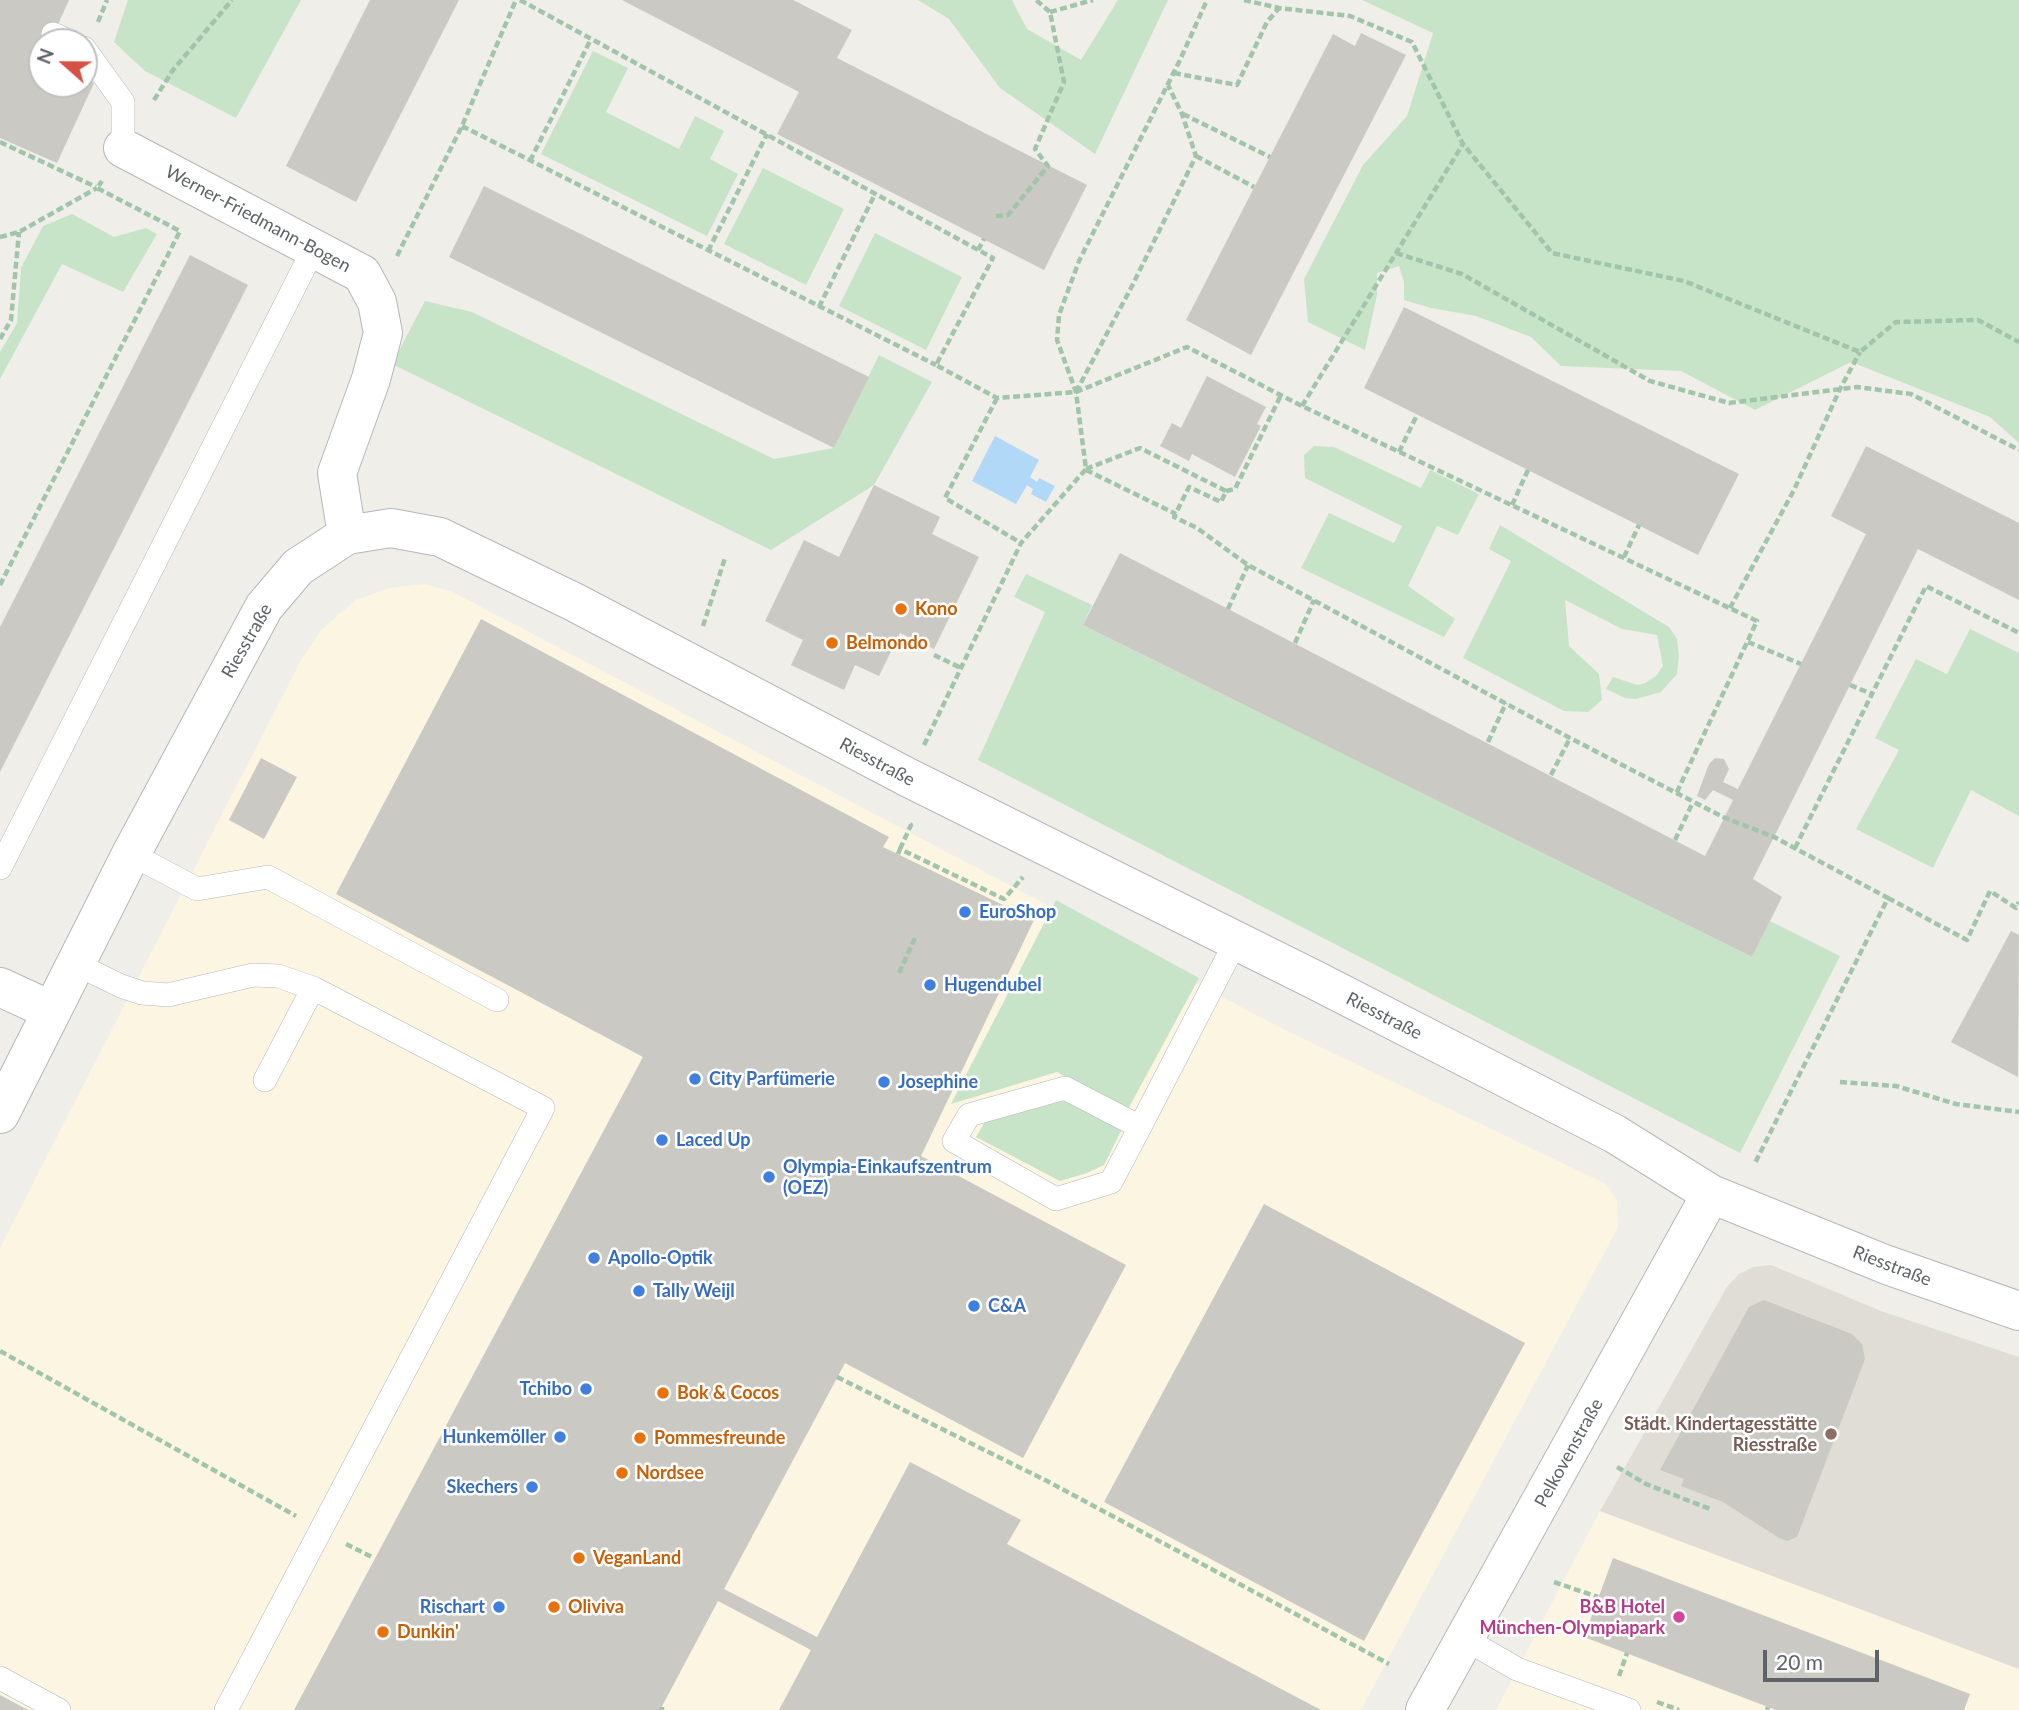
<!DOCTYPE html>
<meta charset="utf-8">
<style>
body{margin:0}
#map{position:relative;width:2019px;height:1710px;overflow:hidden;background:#efeee8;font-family:Lato,sans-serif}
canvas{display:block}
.north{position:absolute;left:28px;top:28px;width:70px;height:70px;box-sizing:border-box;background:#fff;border:2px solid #bfc0c2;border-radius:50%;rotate:291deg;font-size:19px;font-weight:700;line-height:28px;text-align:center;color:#5f6266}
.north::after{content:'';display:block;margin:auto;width:24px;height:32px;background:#d65247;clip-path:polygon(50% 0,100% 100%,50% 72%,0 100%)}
.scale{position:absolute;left:1763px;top:1650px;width:116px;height:32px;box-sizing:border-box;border:4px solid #5f6266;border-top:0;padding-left:9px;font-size:21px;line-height:24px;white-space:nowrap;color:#5f6266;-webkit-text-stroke:5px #fff;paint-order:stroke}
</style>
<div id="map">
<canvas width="2019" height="1710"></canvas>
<div class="north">N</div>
<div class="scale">20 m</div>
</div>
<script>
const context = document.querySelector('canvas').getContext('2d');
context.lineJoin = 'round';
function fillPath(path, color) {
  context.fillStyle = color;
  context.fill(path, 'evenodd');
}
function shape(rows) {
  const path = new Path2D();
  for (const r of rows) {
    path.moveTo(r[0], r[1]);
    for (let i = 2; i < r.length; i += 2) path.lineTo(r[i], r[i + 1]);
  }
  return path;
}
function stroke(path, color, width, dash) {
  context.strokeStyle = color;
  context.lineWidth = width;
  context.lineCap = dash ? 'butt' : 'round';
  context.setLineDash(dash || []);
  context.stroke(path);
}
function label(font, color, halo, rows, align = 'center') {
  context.font = font + ' Lato,sans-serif';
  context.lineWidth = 5;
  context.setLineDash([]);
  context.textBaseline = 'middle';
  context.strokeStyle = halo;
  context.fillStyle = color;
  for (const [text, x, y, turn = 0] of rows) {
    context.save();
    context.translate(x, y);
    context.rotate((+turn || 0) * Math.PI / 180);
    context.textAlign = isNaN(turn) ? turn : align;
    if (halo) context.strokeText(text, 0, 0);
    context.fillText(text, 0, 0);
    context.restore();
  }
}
fillPath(shape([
 [424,584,453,592,1281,1028,1606,1184,1617,1200,1618,1227,1361,1710,0,1710,0,1248,301,660,322,629,356,600,389,588],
 [1600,1511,2019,1669,2019,1710,1496,1710]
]), '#fbf5e2');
fillPath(shape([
 [1771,1265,1881,1311,2019,1357,2019,1669,1600,1511,1727,1287,1739,1274,1753,1267]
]), '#dfddd6');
fillPath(shape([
 [128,0,301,0,236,118,145,71,114,42],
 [918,0,1012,0,1027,29,1081,60,1118,0,1168,0,1095,154,1000,88,949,19],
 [1362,0,2019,0,2019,443,1990,417,1851,362,1755,410,1681,371,1561,366,1531,337,1476,316,1431,308,1404,300,1404,282,1399,266,1377,273,1377,295,1365,350,1308,322,1304,279,1363,165,1407,116,1433,33],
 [593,51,628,68,606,112,679,149,695,116,724,131,710,159,738,174,707,236,541,154],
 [763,168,844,209,806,285,724,244],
 [72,214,114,237,146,228,157,234,123,292,62,264,0,379,0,352,17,323,21,268,43,226],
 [875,233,962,277,926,350,839,306],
 [425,301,472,312,774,459,834,448,879,355,932,382,874,485,771,550,392,364],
 [1314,446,1334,447,1421,488,1430,470,1479,494,1458,535,1437,526,1408,586,1455,619,1444,637,1301,568,1329,513,1394,543,1402,526,1305,478,1304,455],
 [1500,525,1669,627,1677,639,1679,656,1677,674,1661,692,1636,699,1625,698,1606,689,1613,677,1637,685,1645,683,1656,676,1663,666,1657,635,1622,629,1565,600,1569,646,1599,674,1602,700,1588,712,1564,711,1463,658,1511,561,1489,549],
 [1026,574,1092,605,1083,625,1752,957,1770,921,1840,956,1740,1153,978,760,1045,612,1014,597],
 [1970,629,2019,653,2019,816,1971,790,1933,868,1856,829,1899,750,1875,738,1916,659,1947,674],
 [1056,900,1199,978,1127,1111,1057,1072,951,1104],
 [1064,1101,1122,1129,1104,1165,1087,1173,1060,1181,976,1137,986,1120]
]), '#c8e4c8');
fillPath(shape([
 [995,436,1039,460,1030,477,1037,482,1039,478,1055,486,1046,502,1031,494,1033,489,1027,485,1016,504,972,481]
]), '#b1d8f6');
fillPath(shape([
 [0,0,69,0,50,42,42,42,42,84,84,84,84,79,94,83,57,163,0,138],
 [370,0,459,0,356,202,286,166],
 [622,0,793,0,852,30,837,58,1087,185,1044,270,777,134,799,92],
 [1361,33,1406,55,1251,355,1186,320,1333,34,1355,46],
 [484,186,869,377,834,448,449,257],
 [190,255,248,285,0,772,0,627],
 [1404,307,1739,474,1698,555,1364,388],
 [1207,376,1266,407,1257,424,1261,426,1235,477,1192,454,1189,461,1160,446,1172,423,1181,428],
 [1866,446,2019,523,2019,600,1918,549,1753,879,1782,897,1752,957,1083,625,1120,553,1705,856,1733,800,1713,790,1705,800,1697,796,1709,764,1715,758,1724,759,1729,769,1723,782,1738,789,1866,534,1831,516],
 [874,485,940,517,932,534,979,557,934,649,900,633,879,676,855,665,844,690,791,665,803,640,765,621,804,540,839,557],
 [481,619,889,837,883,847,1034,920,921,1156,1126,1265,1023,1458,845,1363,724,1589,817,1637,910,1462,1021,1520,1007,1544,1321,1710,779,1710,811,1650,718,1601,660,1710,294,1710,643,1057,336,894],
 [261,758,297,777,264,839,229,820],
 [2011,931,2019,935,2018,1077,1951,1042],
 [1264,1204,1525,1343,1364,1641,1104,1502],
 [1764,1300,1852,1334,1862,1344,1865,1359,1797,1537,1787,1541,1779,1538,1723,1502,1681,1486,1684,1479,1660,1470,1749,1307],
 [1613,1558,1970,1694,1964,1710,1776,1710,1584,1637],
 [0,1695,28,1710,0,1710]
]), '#cbc9c4');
const service = shape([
 [53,34,71,42],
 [84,48,123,102,123,148],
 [131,854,197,889,268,877,497,1000],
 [0,868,314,248],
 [76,964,121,986,142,993,168,995,253,975,278,976,313,988,543,1108,226,1710],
 [265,1080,313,988],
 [1140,1127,1111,1182,1056,1199,954,1141,969,1115,1065,1088,1140,1127,1236,941],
 [1465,1639,1517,1669,1629,1710],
 [0,1678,59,1710]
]);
const minor = shape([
 [123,148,362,274,377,302,383,333,371,379,337,473,347,535],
 [0,987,52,1011],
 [0,1114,131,854,264,607,298,567,347,535,391,528,440,537,574,602,907,777,1315,980,1615,1134,1711,1194,1887,1265,2019,1311],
 [1425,1710,1711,1194]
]);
stroke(service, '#b5b7bb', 24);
stroke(minor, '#b5b7bb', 40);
stroke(shape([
 [520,0,993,258,936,365,997,398,1076,392,1187,347,1302,406,1757,621,1676,794],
 [1244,0,1279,8,1350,16,1412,42,1463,144,1552,253,1684,281,1860,352,1896,322,1978,320,2019,342],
 [1050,12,1093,0],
 [98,22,107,0],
 [1174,73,1237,85,1267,22,1279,8],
 [154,100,173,70,232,0],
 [1183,114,1270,157],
 [462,126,936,365],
 [0,142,96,187],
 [1196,156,1254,187],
 [530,161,591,39],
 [996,216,1008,215,1048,166,1035,149,1064,82,1050,12,1036,0],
 [0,237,19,232,97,188],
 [978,250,984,239],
 [708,251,767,134],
 [1396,253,1462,274,1650,381,1729,403,1857,387,1911,394,2019,450],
 [397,256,462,126,516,0],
 [819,307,875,194],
 [0,339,11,320,19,232],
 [1076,392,1132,286,1196,156,1182,114,1168,85],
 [997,398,945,498,1021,543],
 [1302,406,1463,144],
 [1399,452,1417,415],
 [1086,469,1140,448,1226,491,1221,502,1189,487,1174,517,1197,528,1248,565,1570,738,1723,817,1774,837,1888,898,1754,1165],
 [1086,470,1176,514],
 [1226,491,1235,489,1281,395],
 [1512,505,1528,470],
 [1624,557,1639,525],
 [0,585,180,231,97,188,102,181],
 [1730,608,1794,490,1840,389,1860,352],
 [1228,609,1248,565],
 [703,626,725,558],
 [1748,642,1801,664],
 [1295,643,1314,600],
 [934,655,961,668],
 [1850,685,1872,694],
 [1488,742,1506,703],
 [924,745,1021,543,1086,469,1076,392,1057,340,1059,315,1079,261,1180,60,1207,0],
 [1551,775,1570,738],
 [1675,840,1693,802],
 [1795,848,1926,586,2019,633],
 [900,849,911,825,908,822],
 [898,854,900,849,1004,899,1023,877],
 [1888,898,1967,940,1990,891,2016,908,2019,902],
 [899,973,915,938],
 [1840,1082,1896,1086,1956,1104,2019,1112],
 [0,1351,296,1516],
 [837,1377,1047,1481,1389,1664],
 [1617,1467,1646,1484,1710,1509],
 [346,1544,374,1558],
 [1554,1582,1598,1597],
 [1619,1676,1627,1653],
 [1657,1702,1679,1710],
 [662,1710,662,1707],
 [1767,1710,1768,1707]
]), '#a1c4ab', 4.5, [7, 3.5]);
stroke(service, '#fff', 23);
stroke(minor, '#fff', 38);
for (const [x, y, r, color] of [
 [901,609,7,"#e8710a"],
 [832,643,7,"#e8710a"],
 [965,912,7,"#3f7fe0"],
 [930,985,7,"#3f7fe0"],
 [695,1079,7,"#3f7fe0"],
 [884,1082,7,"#3f7fe0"],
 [662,1140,7,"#3f7fe0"],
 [769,1177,7,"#3f7fe0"],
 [594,1258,7,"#3f7fe0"],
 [639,1291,7,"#3f7fe0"],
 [974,1306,7,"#3f7fe0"],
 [586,1389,7,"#3f7fe0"],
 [663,1393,7,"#e8710a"],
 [1831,1434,7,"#8d6e63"],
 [560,1437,7,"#3f7fe0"],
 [640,1438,7,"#e8710a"],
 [622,1473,7,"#e8710a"],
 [532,1487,7,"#3f7fe0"],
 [579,1558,7,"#e8710a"],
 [499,1607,7,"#3f7fe0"],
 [554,1607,7,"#e8710a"],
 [1679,1617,7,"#d1479c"],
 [383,1632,7,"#e8710a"]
]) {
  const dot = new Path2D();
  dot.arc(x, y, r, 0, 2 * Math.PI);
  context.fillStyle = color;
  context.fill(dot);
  stroke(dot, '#fff', 2.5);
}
label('18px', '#5f6266', '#fff', [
 ["Werner-Friedmann-Bogen",258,219,28],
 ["Riesstraße",247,641,-60],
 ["Riesstraße",877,762,28],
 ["Riesstraße",1384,1016,27],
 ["Riesstraße",1892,1266,21],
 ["Pelkovenstraße",1569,1453,-61]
]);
label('bold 18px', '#c56008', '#fff', [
 ["Kono",915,609],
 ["Belmondo",846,643],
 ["Bok & Cocos",677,1393],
 ["Pommesfreunde",654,1438],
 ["Nordsee",636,1473],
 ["VeganLand",593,1558],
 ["Oliviva",568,1607],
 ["Dunkin'",397,1632]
], 'left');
label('bold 18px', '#366cbe', '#fff', [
 ["EuroShop",979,912],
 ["Hugendubel",944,985],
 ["City Parfümerie",709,1079],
 ["Josephine",898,1082],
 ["Laced Up",676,1140],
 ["Olympia-Einkaufszentrum",783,1167],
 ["(OEZ)",783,1188],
 ["Apollo-Optik",608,1258],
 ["Tally Weijl",653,1291],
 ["C&A",988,1306],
 ["Tchibo",572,1389,"right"],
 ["Hunkemöller",546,1437,"right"],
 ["Skechers",518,1487,"right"],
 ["Rischart",485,1607,"right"]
], 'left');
label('bold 18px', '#785e54', '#fff', [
 ["Städt. Kindertagesstätte",1817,1424],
 ["Riesstraße",1817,1445]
], 'right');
label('bold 18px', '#b23c85', '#fff', [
 ["B&B Hotel",1665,1607],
 ["München-Olympiapark",1665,1628]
], 'right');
</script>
